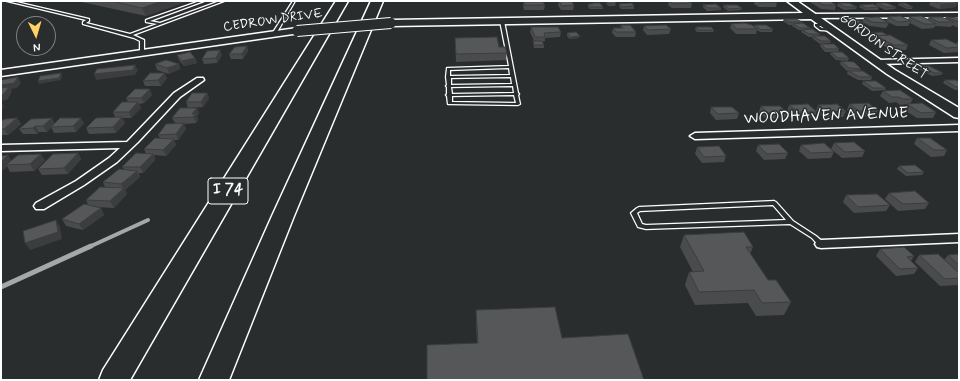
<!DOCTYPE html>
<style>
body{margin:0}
#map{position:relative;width:960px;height:381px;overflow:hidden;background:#2a2d2e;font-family:Mynerve,sans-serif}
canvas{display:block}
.frame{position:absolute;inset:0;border:2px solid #fff;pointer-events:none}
.north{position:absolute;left:16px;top:16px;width:40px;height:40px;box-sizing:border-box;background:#2a2d2e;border:1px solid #7f8182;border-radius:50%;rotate:175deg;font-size:11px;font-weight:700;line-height:16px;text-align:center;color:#fff}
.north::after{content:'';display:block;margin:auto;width:14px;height:18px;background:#ffd166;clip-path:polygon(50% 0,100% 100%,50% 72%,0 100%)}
</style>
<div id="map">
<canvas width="960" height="381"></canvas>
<div class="frame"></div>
<div class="north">N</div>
</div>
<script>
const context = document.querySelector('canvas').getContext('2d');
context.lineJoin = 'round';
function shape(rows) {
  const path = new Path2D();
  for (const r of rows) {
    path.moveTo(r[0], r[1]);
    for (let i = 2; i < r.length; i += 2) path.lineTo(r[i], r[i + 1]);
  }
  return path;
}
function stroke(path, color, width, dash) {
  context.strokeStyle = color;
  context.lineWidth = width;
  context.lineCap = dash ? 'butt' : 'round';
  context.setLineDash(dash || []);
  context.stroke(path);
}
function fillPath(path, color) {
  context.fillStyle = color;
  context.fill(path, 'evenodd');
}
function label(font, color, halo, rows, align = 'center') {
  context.font = font + ' Mynerve,sans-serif';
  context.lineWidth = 3;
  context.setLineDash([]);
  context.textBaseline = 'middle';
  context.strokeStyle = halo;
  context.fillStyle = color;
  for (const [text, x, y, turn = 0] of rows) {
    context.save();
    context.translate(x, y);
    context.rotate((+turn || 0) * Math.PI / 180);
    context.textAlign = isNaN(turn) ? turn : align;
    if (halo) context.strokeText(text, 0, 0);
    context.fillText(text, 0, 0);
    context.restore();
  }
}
stroke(shape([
 [89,247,148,220]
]), '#a6a7a7', 4);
stroke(shape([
 [1,287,91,246]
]), '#a6a7a7', 5);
const lane = shape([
 [7,1,12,1,89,19,89,21,86,23,130,34,157,24,146,22,146,20,200,1,204,1,150,21,160,23,220,1,224,1,133,35,144,40,144,53,142,54,140,53,140,41,134,38,83,24,83,22,86,20,7,1],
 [293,1,295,1,276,34,273,35,272,34,293,1],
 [502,20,504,21,518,93,519,94,518,95,520,104,518,105,448,104,447,96,446,95,447,94,447,87,446,86,447,85,446,77,447,68,509,66,500,21,502,20],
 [509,68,510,75,450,76,450,70,509,68],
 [511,77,512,84,451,85,451,78,511,77],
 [513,86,514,93,452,94,451,87,513,86],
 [514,95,516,103,452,102,452,96,514,95],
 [815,24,827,24,827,26,819,26,822,28,834,29,836,30,834,31,820,30,815,26,815,24],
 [774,201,776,202,793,221,816,236,823,242,824,244,823,246,819,246,812,238,790,224,646,229,638,227,631,213,637,208,639,207,774,201],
 [773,205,786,220,646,225,642,224,637,213,640,211,773,205]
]);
const street = shape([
 [959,13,959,17,814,18,811,16,814,14,959,13],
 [959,58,959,62,877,64,873,62,877,60,959,58],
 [197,78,203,78,204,80,180,97,138,142,117,162,84,185,44,209,36,209,34,206,36,203,76,181,109,158,120,148,1,151,1,145,127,142,174,93,197,78],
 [959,125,959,131,695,139,690,136,695,133,959,125],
 [959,234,959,242,821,248,817,247,815,244,817,241,821,240,959,234]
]);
const secondary = shape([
 [787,1,797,1,895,70,959,108,959,118,954,117,887,74,811,19,391,26,386,23,391,20,803,13,787,1],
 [297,28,302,31,300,33,1,76,1,70,297,28]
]);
const highway = shape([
 [336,1,348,1,130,380,99,380,103,370,336,1],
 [371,1,383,1,294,216,229,380,199,380,272,216,371,1]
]);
stroke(lane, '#fff', 2.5);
stroke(street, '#fff', 3);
stroke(secondary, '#fff', 3);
stroke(highway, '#fff', 3);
fillPath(lane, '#2a2d2e');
fillPath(street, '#2a2d2e');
fillPath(secondary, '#2a2d2e');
fillPath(highway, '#2a2d2e');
const secondaryBridge = shape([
 [297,31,391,23]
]);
stroke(secondaryBridge, '#fff', 12, []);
stroke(secondaryBridge, '#2a2d2e', 10);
fillPath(shape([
 [77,1,188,1,146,16],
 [559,1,574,5,573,10,561,10,558,5],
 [607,1,616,3,615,6,608,6,606,3],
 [669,1,692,3,691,8,672,8,668,5],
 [755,1,774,1,777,2,776,7,759,7,754,4],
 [810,1,830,1,836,5,835,10,821,9,810,2],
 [931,1,953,1,956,7,939,9,929,5],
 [524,2,545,5,544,10,524,10,523,6],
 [592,3,603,7,603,9,590,9,588,7,588,4,592,4],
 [838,3,857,7,856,9,844,10,837,6],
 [877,3,896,7,895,9,885,10,876,5],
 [899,3,913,7,912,9,907,9,898,5],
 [619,4,634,6,634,9,621,9,619,6],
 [703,5,721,8,721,10,707,11,703,7],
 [724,5,742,8,741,10,728,11,723,7],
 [860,5,879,7,878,10,865,10,859,7],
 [888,17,908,20,909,17,927,20,929,17,945,19,946,17,959,18,959,28,952,25,951,27,935,26,934,28,922,29,910,23,908,26,896,26,886,21],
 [864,18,889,23,886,28,870,26,862,22],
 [784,19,802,22,801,23,810,28,810,30,820,34,819,36,831,41,830,43,820,44,812,38,813,37,809,37,801,32,802,30,799,30,792,26,793,25,789,25,783,21],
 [846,20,864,23,863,26,852,26,845,22],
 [731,24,754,26,755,25,773,29,772,32,760,32,757,30,756,34,736,34,730,28],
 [621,25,636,32,635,37,616,37,612,33,613,28,620,28],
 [644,26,671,29,669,34,647,35,643,30],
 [531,27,561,32,560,37,545,38,545,41,542,42,544,45,544,48,534,48,533,44,533,41,534,41,530,32],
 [696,27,714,30,713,32,697,32,695,30],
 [567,33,579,38,570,39,567,36],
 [867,33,887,35,908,45,906,50,891,50,874,40,874,39,873,39,866,35],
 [455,38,499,47,507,53,506,60,456,62],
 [931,40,956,44,957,42,959,42,959,52,944,53,929,45],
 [821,44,839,49,838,52,825,52,820,46],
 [247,46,248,51,243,59,231,59,229,54],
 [831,52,849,58,848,61,836,60,830,54],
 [177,55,195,58,197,63,184,66,179,60],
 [222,55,217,63,204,64,202,59],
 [841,61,861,69,860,71,872,77,871,80,858,80,847,74,848,71,849,71,847,71,840,64],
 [155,64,179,64,180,69,169,74,157,70],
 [921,66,943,73,941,75,932,76,919,69],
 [167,78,161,86,145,86,143,81],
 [945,80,959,82,959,90,955,90,943,83],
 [863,81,886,88,885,90,872,91,862,84],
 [883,91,913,99,910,104,936,112,933,118,917,118,904,110,907,104,900,105,896,102,889,103,880,96],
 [207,93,209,98,203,107,188,108,186,102],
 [152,95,144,103,139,104,141,108,131,118,122,118,125,123,116,133,89,134,86,128,115,117,113,112,128,102,126,98],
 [849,104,878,110,875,116,856,117,847,110],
 [789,105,817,112,814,118,795,118,787,111],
 [818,105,846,111,843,117,824,118,816,111],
 [761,106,788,113,786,118,766,119,759,112],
 [711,107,739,113,737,119,716,120,710,113],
 [197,108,199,113,197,116,198,120,196,123,184,124,186,129,178,140,174,140,176,145,166,156,154,155,155,160,143,173,139,173,140,177,125,190,127,194,114,208,96,207,101,208,104,215,83,230,66,226,62,219,88,205,86,200,105,187,103,182,124,169,122,167,146,154,144,149,160,138,158,135,175,123,172,118],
 [17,118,21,124,8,135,1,135,1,121],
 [55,123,84,123,76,132,54,133,51,127,47,132,39,132,37,134,23,134,19,129],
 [917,138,947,150,944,156,931,157,914,144],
 [834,143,865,151,862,157,842,158,831,149],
 [758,145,788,153,785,159,764,160,756,151],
 [801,145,834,152,831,158,808,159,799,151],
 [697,147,726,156,724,162,702,163,695,154],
 [78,153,81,159,68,174,42,175,38,169],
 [8,155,11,161,45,160,34,171,10,172,7,166,1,172,1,156],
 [899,166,924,172,922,175,906,176,897,169],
 [889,193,929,203,925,209,898,211,885,199],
 [846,195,890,205,886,211,854,213,843,202],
 [684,235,753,247,750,254,768,280,791,302,784,315,756,316,748,303,695,305,685,285,689,272,693,272,680,247],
 [880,249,914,256,911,261,918,268,914,274,896,276,876,256],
 [959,254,959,285,940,286,915,262,919,255,944,260,948,255],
 [476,310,562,338,477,343,476,323]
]), '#494b4c');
fillPath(shape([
 [162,1,188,1,146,16,142,8],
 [958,3,956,7,939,9,941,4],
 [580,36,579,38,570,39,571,37],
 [247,46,248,51,243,59,242,54],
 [220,50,222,55,217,63,216,58],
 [195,58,197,63,184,66,182,61],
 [179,64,180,69,169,74,167,68],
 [135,65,138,70,135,75,96,80,94,74],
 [61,73,62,76,61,80,39,84,38,81],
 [165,73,167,78,161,86,158,80],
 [18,77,21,83,17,88,11,89,12,92,7,100,1,101,1,85],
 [150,89,152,95,144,103,141,98],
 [207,93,209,98,203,107,201,102],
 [1,102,4,106,1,112],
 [138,102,141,108,131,118,129,112],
 [197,108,199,113,197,116,198,120,196,123,192,114],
 [122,117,125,123,116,133,113,127],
 [17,118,21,124,8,135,4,129],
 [52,118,55,124,47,132,43,126],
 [81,118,84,123,76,132,73,126],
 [184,123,186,129,178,140,176,134],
 [35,126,39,132,37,134,33,128],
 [174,139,176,145,166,156,163,150],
 [78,153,81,159,68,174,64,168],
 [41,154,45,160,34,171,30,164],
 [153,154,155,160,143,173,140,167],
 [8,155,12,162,6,165,7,166,1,172,1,162],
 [137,171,140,177,125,190,127,194,114,208,110,201,123,188,121,184],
 [101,208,104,215,83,230,79,224],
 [56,220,60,227,62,239,30,250,25,243]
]), '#3c3d3e');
const building = shape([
 [111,1,162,1,142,8,111,1],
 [559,1,571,1,574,5,562,6,559,1],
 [607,1,614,1,616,3,608,4,607,1],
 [669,1,689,1,692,3,673,4,669,1],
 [758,1,774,1,777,2,760,3,758,1],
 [817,1,830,1,836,5,823,5,817,1],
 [933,1,953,1,958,3,941,4,933,1],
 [524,2,543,2,545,5,524,5,524,2],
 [592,3,600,3,603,7,590,7,588,4,593,4,592,3],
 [632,3,634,6,622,7,619,4,632,3],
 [838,3,849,3,857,7,845,7,838,3],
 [877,3,887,3,896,7,886,7,877,3],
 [899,3,905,3,913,7,908,7,899,3],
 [716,4,721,8,708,8,703,5,716,4],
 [873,4,879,7,866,8,860,5,873,4],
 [724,5,737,5,742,8,729,9,724,5],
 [900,16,911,21,898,22,888,17,900,16],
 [921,16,936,24,925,24,909,17,921,16],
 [878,17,889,23,872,22,864,18,878,17],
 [929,17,941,17,954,22,938,22,929,17],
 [946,17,959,18,959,22,946,17],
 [784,19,796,19,802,22,789,22,784,19],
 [846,20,857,20,864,23,853,24,846,20],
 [744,23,752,25,757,29,737,29,731,24,744,23],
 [803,23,810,28,800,28,793,24,803,23],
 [621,25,630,25,636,32,616,32,613,28,623,28,621,25],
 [666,25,671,29,648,30,644,26,666,25],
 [755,25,766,25,773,29,761,30,755,25],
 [531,27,558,27,561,32,544,33,545,37,535,37,531,27],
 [696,27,711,27,714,30,698,30,696,27],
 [812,29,820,34,809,34,802,30,812,29],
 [576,32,580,36,571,37,567,33,576,32],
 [882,32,887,35,876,36,876,37,874,37,867,33,882,32],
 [890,35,908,45,894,45,876,36,890,35],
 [813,36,825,36,831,41,821,41,813,36],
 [497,37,499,47,505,47,507,53,456,54,455,38,497,37],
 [946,39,959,45,959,47,947,48,931,40,946,39],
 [533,41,542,41,544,45,534,45,533,41],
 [821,44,834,44,839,49,826,49,821,44],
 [247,46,242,54,229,54,235,47,247,46],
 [220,50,216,58,202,59,207,51,220,50],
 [190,52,195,58,182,61,177,55,190,52],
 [831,52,842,52,849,58,838,58,831,52],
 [166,60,179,64,167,68,155,64,166,60],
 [841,61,854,62,861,69,849,68,841,61],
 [135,65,133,70,94,74,97,69,135,65],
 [921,66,929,66,943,73,934,73,921,66],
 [848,71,863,71,872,77,860,77,848,71],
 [61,73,59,78,38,81,40,76,61,73],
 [150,73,165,73,158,80,143,81,150,73],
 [18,77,14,83,1,85,1,80,18,77],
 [945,80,956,80,959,82,959,87,956,87,945,80],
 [863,81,876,81,886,88,873,88,863,81],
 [9,87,3,95,1,95,1,88,9,87],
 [135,89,150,89,141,98,126,98,135,89],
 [900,90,913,99,903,99,899,97,892,97,883,91,900,90],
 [192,93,207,93,201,102,186,102,192,93],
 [122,102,138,102,129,112,113,112,122,102],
 [868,103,878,110,859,111,849,104,868,103],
 [922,103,936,112,921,113,907,104,922,103],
 [808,104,817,112,798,112,789,105,808,104],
 [837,104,846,111,827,112,818,105,837,104],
 [761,106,780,106,788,113,768,113,761,106],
 [711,107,732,107,739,113,718,114,711,107],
 [180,108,197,108,192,114,196,114,193,117,172,118,180,108],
 [122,117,113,127,86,128,96,118,122,117],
 [17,118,4,129,1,129,1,121,5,119,17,118],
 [52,118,43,126,35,126,33,128,19,129,31,119,52,118],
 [60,118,81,118,73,126,51,127,60,118],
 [184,123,176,134,158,135,166,124,184,123],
 [155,138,174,139,163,150,144,149,155,138],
 [917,138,930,138,947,150,934,150,917,138],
 [854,142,865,151,845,152,834,143,854,142],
 [824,143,834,152,811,153,801,145,824,143],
 [779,144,788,153,767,154,758,145,779,144],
 [719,146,726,156,704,157,697,147,719,146],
 [78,153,64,168,38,169,53,154,78,153],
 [136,153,153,154,140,167,122,167,136,153],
 [41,154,30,164,6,165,18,155,41,154],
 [8,155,1,162,1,156,8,155],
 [915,165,924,172,908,173,899,166,915,165],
 [119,169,137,171,121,184,103,182,119,169],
 [100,187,124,188,110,201,86,200,100,187],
 [915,191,929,203,903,204,889,193,915,191],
 [877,194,890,205,858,207,846,195,877,194],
 [84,204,101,208,79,224,62,219,84,204],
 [56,220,58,232,25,243,23,231,56,220],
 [744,232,753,247,746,247,768,280,776,280,791,302,762,303,754,290,699,292,689,272,704,271,684,235,744,232],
 [904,247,914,256,907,257,918,268,900,269,880,249,904,247],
 [938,254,959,273,959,278,945,279,919,255,938,254],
 [959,254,959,265,948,255,959,254],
 [555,307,562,338,628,334,644,380,427,380,427,345,478,343,476,310,555,307]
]);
fillPath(building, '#555758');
stroke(building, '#3c3d3e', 1);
label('13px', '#fff', '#2a2d2e', [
 ["CEDROW DRIVE",273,21,-8],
 ["GORDON STREET",883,47,35]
]);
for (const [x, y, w] of [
 [228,191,40]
]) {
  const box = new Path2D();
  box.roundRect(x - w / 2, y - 13, w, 26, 3);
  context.fillStyle = '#2a2d2e';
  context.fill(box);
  stroke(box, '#fff', 1);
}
label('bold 15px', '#fff', null, [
 ["I 74",228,191]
]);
label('16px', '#fff', '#2a2d2e', [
 ["WOODHAVEN AVENUE",826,117,-2]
]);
</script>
